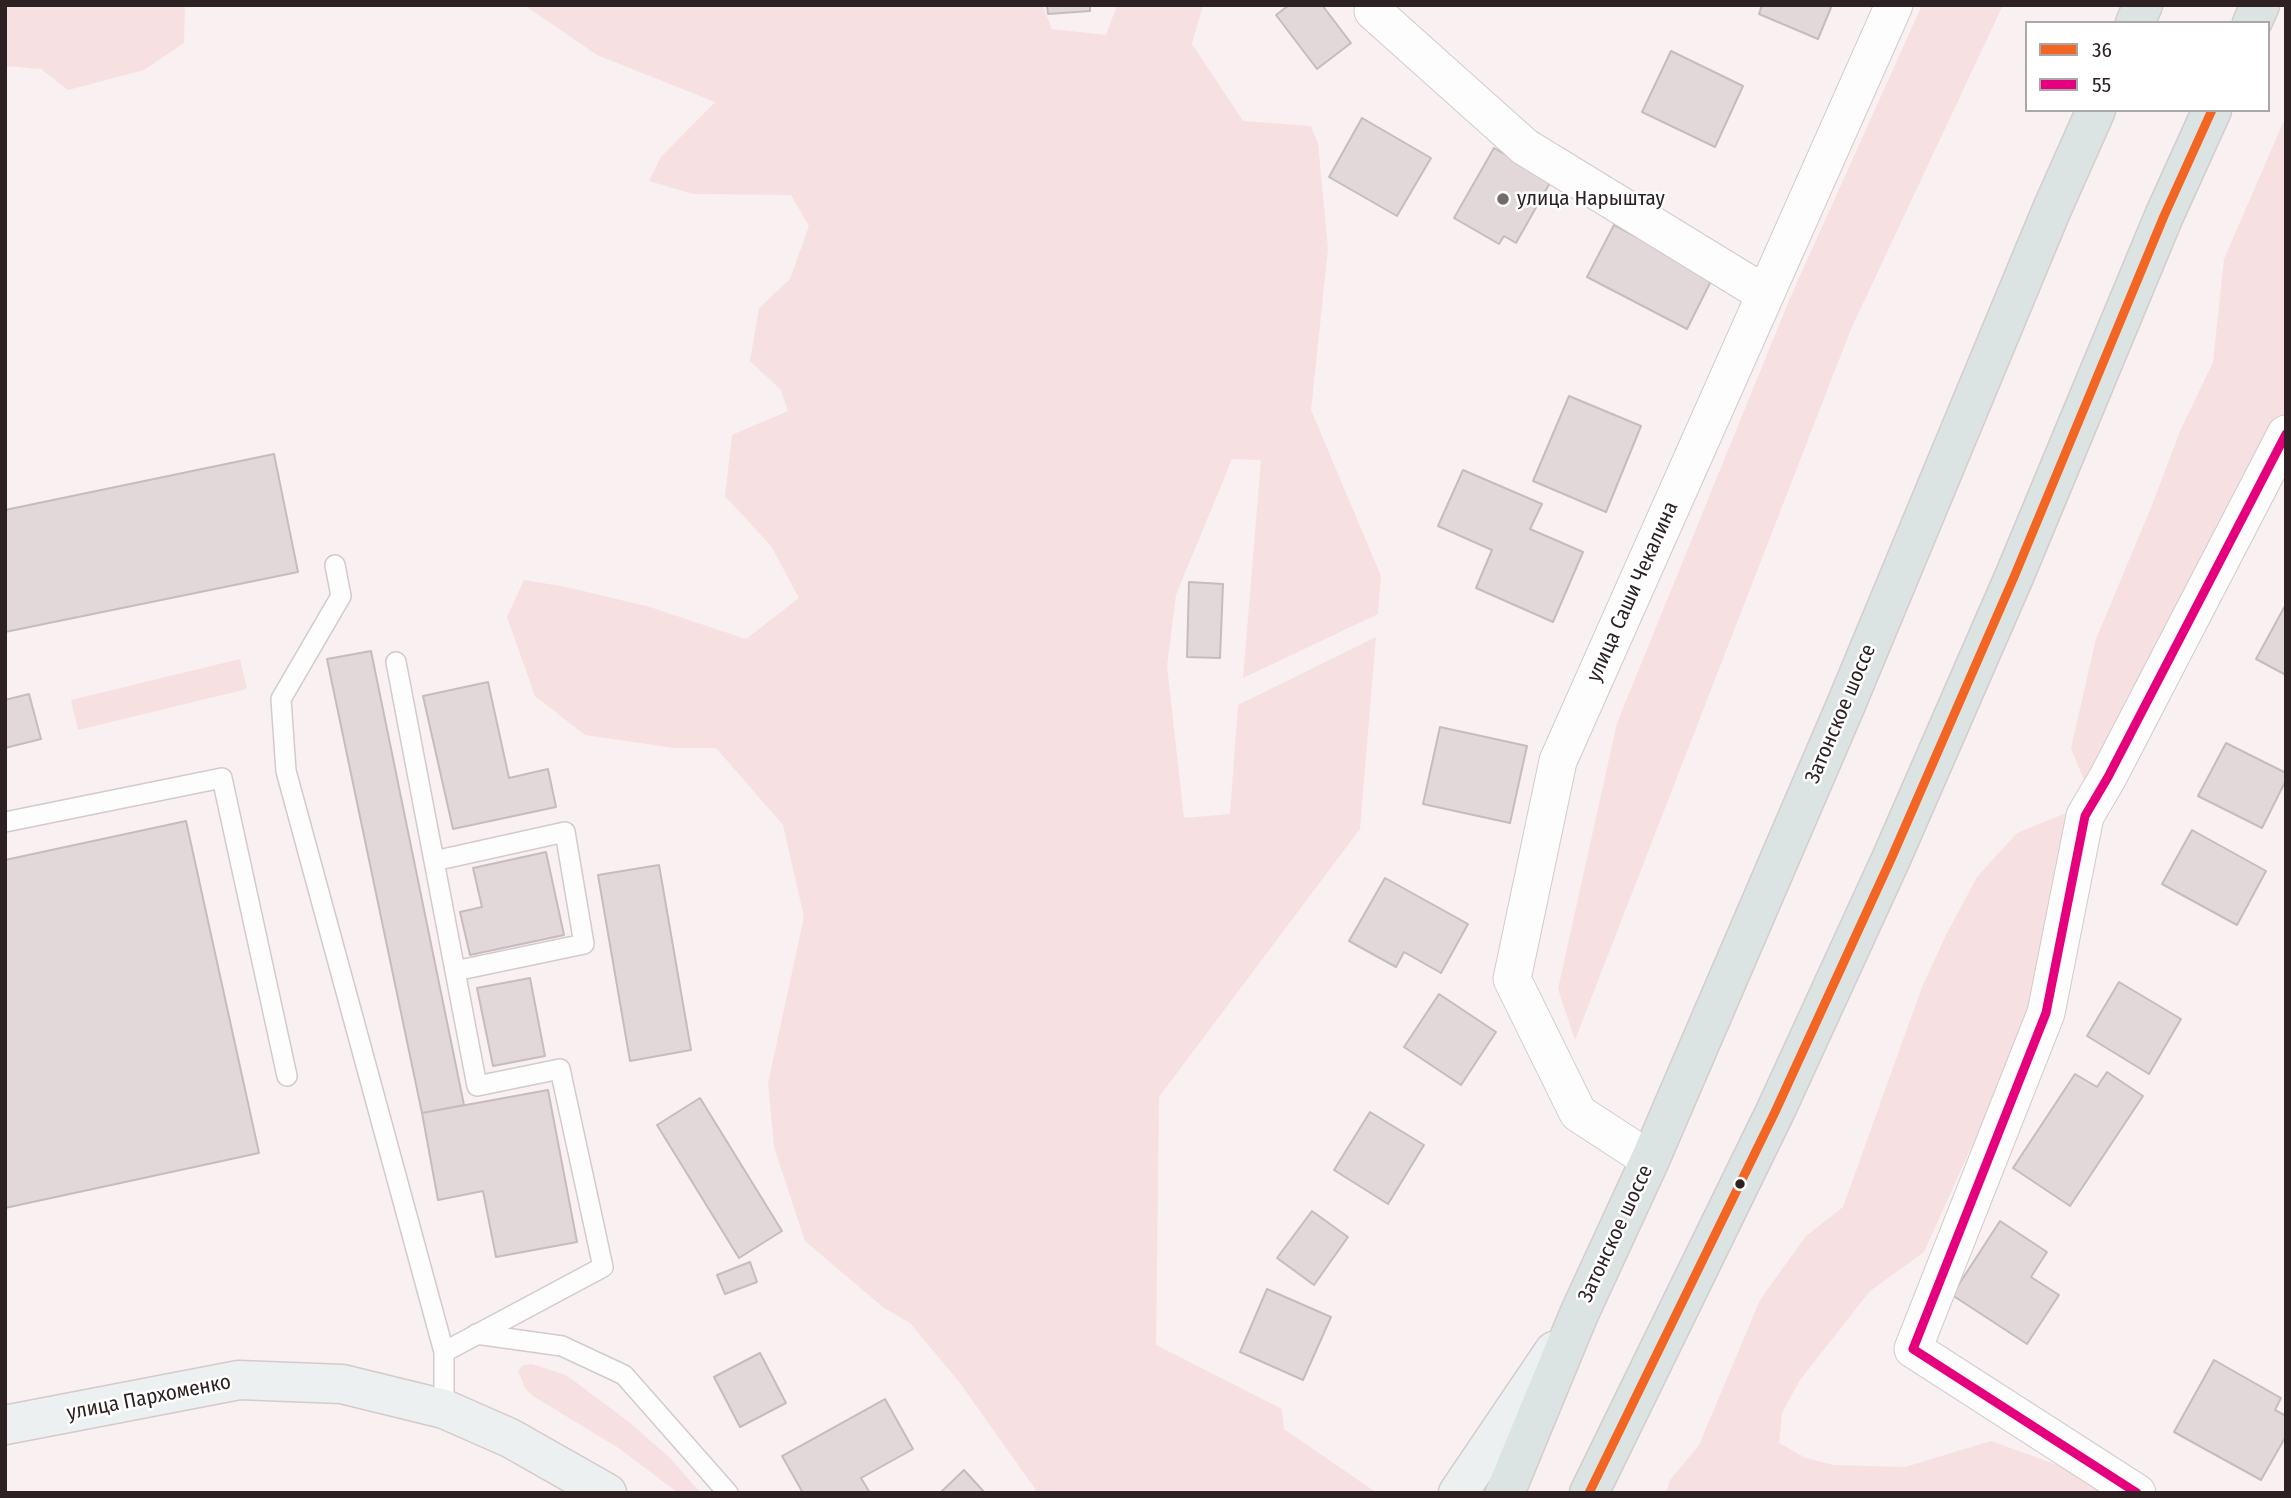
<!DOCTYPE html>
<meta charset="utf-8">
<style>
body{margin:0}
#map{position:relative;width:2291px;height:1498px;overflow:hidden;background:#f8f0f1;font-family:"Fira Sans Condensed",sans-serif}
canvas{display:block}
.frame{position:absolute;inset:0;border:7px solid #2e2123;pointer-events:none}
.legend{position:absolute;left:2025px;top:21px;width:245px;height:91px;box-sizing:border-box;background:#fff;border:2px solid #aba6a7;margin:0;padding:9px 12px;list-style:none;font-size:21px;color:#2e2123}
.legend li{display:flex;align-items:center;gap:14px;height:35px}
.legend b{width:35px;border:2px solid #aba6a7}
</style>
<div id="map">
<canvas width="2291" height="1498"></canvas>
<div class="frame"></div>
<ul class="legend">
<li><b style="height:9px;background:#f26522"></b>36</li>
<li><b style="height:9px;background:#e5007d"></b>55</li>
</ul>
</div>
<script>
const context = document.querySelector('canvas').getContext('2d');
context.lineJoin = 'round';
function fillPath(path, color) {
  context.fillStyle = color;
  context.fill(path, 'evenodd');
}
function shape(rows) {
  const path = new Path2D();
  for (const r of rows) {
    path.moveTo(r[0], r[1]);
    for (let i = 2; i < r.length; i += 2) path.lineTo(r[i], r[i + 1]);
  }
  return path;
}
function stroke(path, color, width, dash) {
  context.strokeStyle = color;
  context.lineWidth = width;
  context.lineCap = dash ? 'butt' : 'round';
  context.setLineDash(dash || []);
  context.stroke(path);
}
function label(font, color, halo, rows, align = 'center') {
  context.font = font + ' "Fira Sans Condensed",sans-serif';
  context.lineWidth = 5;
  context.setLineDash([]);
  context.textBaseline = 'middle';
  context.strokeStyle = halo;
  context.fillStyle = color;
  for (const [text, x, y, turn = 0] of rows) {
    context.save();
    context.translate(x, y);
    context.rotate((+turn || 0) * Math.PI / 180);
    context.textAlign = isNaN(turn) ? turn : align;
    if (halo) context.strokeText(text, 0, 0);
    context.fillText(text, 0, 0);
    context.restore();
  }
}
fillPath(shape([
 [5,5,185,5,184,43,144,70,68,90,41,69,5,66],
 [524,5,1042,5,1052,29,1106,35,1117,5,1203,5,1192,44,1243,121,1311,126,1318,143,1328,249,1311,410,1381,576,1378,614,1243,678,1261,460,1232,459,1176,595,1167,666,1184,818,1230,814,1238,705,1376,637,1360,829,1159,1097,1156,1345,1282,1409,1284,1429,1377,1493,1038,1493,960,1383,910,1323,884,1308,805,1241,774,1147,768,1083,804,917,783,825,716,748,674,748,585,735,535,696,507,617,524,580,566,587,650,607,746,639,799,598,771,546,725,496,732,435,788,411,781,390,750,361,759,308,790,279,809,226,791,195,693,194,649,181,661,157,715,102,597,55],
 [1922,5,2003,5,1851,329,1575,1040,1558,989,1617,723,1790,298],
 [2286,116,2286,411,2136,687,2084,780,2071,748,2096,639,2150,510,2181,429,2213,362,2224,259],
 [240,659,247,689,78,730,71,700],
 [2071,811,2033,1010,1924,1252,1870,1291,1800,1380,1782,1413,1779,1443,1806,1458,1833,1465,1905,1467,1991,1441,2085,1475,2109,1493,1666,1493,1670,1480,1699,1445,1760,1300,1806,1236,1843,1207,1922,987,1946,935,1977,877,2017,833],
 [532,1364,566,1375,629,1422,669,1457,701,1493,678,1493,620,1449,533,1396,525,1388,518,1371,523,1365]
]), '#f7e0e2');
const building = shape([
 [1047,5,1090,5,1090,11,1048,14,1047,5],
 [1289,5,1322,5,1351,43,1317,69,1276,15,1289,5],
 [1762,5,1832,5,1818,39,1759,14,1762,5],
 [1671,51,1743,86,1715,147,1642,112,1671,51],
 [1362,118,1431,158,1397,216,1329,177,1362,118],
 [1494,148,1551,181,1516,243,1504,236,1499,244,1454,218,1494,148],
 [1614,225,1713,277,1687,329,1587,277,1614,225],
 [1569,396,1641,426,1606,512,1533,481,1569,396],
 [274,454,298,572,5,632,5,510,274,454],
 [1463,470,1542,504,1530,529,1583,552,1553,622,1476,588,1492,550,1438,526,1463,470],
 [1189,582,1223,584,1220,658,1187,657,1189,582],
 [2286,604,2286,675,2256,659,2286,604],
 [371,651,464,1105,422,1113,327,659,371,651],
 [488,682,509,778,548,769,556,807,453,829,423,696,488,682],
 [29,694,41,739,5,748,5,700,29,694],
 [1440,727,1527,746,1510,823,1423,804,1440,727],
 [2226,743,2286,773,2286,780,2262,828,2198,796,2226,743],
 [186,821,259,1153,5,1208,5,860,186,821],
 [2192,830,2266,871,2237,925,2162,884,2192,830],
 [546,852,564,935,470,955,460,912,482,907,473,868,546,852],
 [659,865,691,1050,630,1061,598,875,659,865],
 [1385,878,1468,924,1441,973,1404,952,1396,967,1349,941,1385,878],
 [530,978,545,1056,493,1066,477,988,530,978],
 [2119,982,2181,1019,2149,1074,2087,1036,2119,982],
 [1439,994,1496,1032,1461,1085,1404,1047,1439,994],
 [2107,1072,2143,1096,2070,1206,2013,1168,2075,1074,2097,1087,2107,1072],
 [548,1090,577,1242,496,1257,483,1191,438,1200,422,1113,548,1090],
 [700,1098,782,1231,739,1258,657,1125,700,1098],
 [1370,1112,1424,1145,1388,1204,1334,1170,1370,1112],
 [1312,1211,1348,1237,1314,1285,1277,1258,1312,1211],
 [2000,1221,2047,1252,2031,1277,2059,1295,2027,1344,1952,1295,2000,1221],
 [750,1262,757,1282,725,1294,717,1275,750,1262],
 [1267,1289,1331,1317,1303,1380,1240,1352,1267,1289],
 [760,1353,786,1403,740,1427,714,1377,760,1353],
 [2214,1360,2281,1398,2275,1410,2286,1416,2286,1436,2261,1480,2174,1432,2214,1360],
 [885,1399,913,1449,861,1478,870,1493,803,1493,782,1456,885,1399],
 [964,1470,985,1493,940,1493,964,1470]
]);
fillPath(building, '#e3d8d9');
stroke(building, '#c6bcbd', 2);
const service = shape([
 [335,565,341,596,281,699,286,771,444,1352,444,1409],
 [396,662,477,1086,560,1069,603,1267,444,1352],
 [5,822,222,778,287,1076],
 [434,861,565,832,584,944,455,971],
 [476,1334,562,1346,624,1375,728,1493]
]);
const minor = shape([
 [1373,11,1525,147,1765,294],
 [1650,1160,1578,1113,1512,979,1558,761,1894,5],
 [2137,1493,1913,1349,2046,1013,2085,816,2108,777,2286,434]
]);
const secondary = shape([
 [5,1425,239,1380,342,1384,444,1409,510,1438,607,1493],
 [1458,1493,1554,1351]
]);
const primary = shape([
 [2135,23,2143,5],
 [2252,23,2260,5],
 [1505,1493,1579,1314,1650,1160,1845,707,2052,209,2096,110],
 [1589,1493,1775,1112,1891,859,2014,577,2164,216,2212,110]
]);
stroke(service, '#d4cacb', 22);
stroke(minor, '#d4cacb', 39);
stroke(secondary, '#d4cacb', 41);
stroke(primary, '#d3cdce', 41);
stroke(service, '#fefdfd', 19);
stroke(minor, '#fefdfd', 37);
stroke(secondary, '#edf0f0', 38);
stroke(primary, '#dce3e3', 38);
stroke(shape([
 [1589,1493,1775,1112,1891,859,2014,577,2164,216,2212,110]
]), '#f26522', 9);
stroke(shape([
 [2137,1493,1913,1349,2046,1013,2085,816,2108,777,2286,434]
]), '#e5007d', 9);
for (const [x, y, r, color] of [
 [1503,199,7,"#75696b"],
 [1740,1184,6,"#2e2123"]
]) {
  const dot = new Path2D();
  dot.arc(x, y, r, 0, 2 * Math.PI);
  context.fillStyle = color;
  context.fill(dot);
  stroke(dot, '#fff', 2.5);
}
label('21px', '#2e2123', '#fff', [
 ["улица Нарыштау",1517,199]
], 'left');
label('21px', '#2e2123', '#fff', [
 ["улица Саши Чекалина",1633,592,-66],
 ["Затонское шоссе",1841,714,-67],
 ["Затонское шоссе",1616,1234,-65],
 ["улица Пархоменко",149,1398,-11]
]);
</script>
